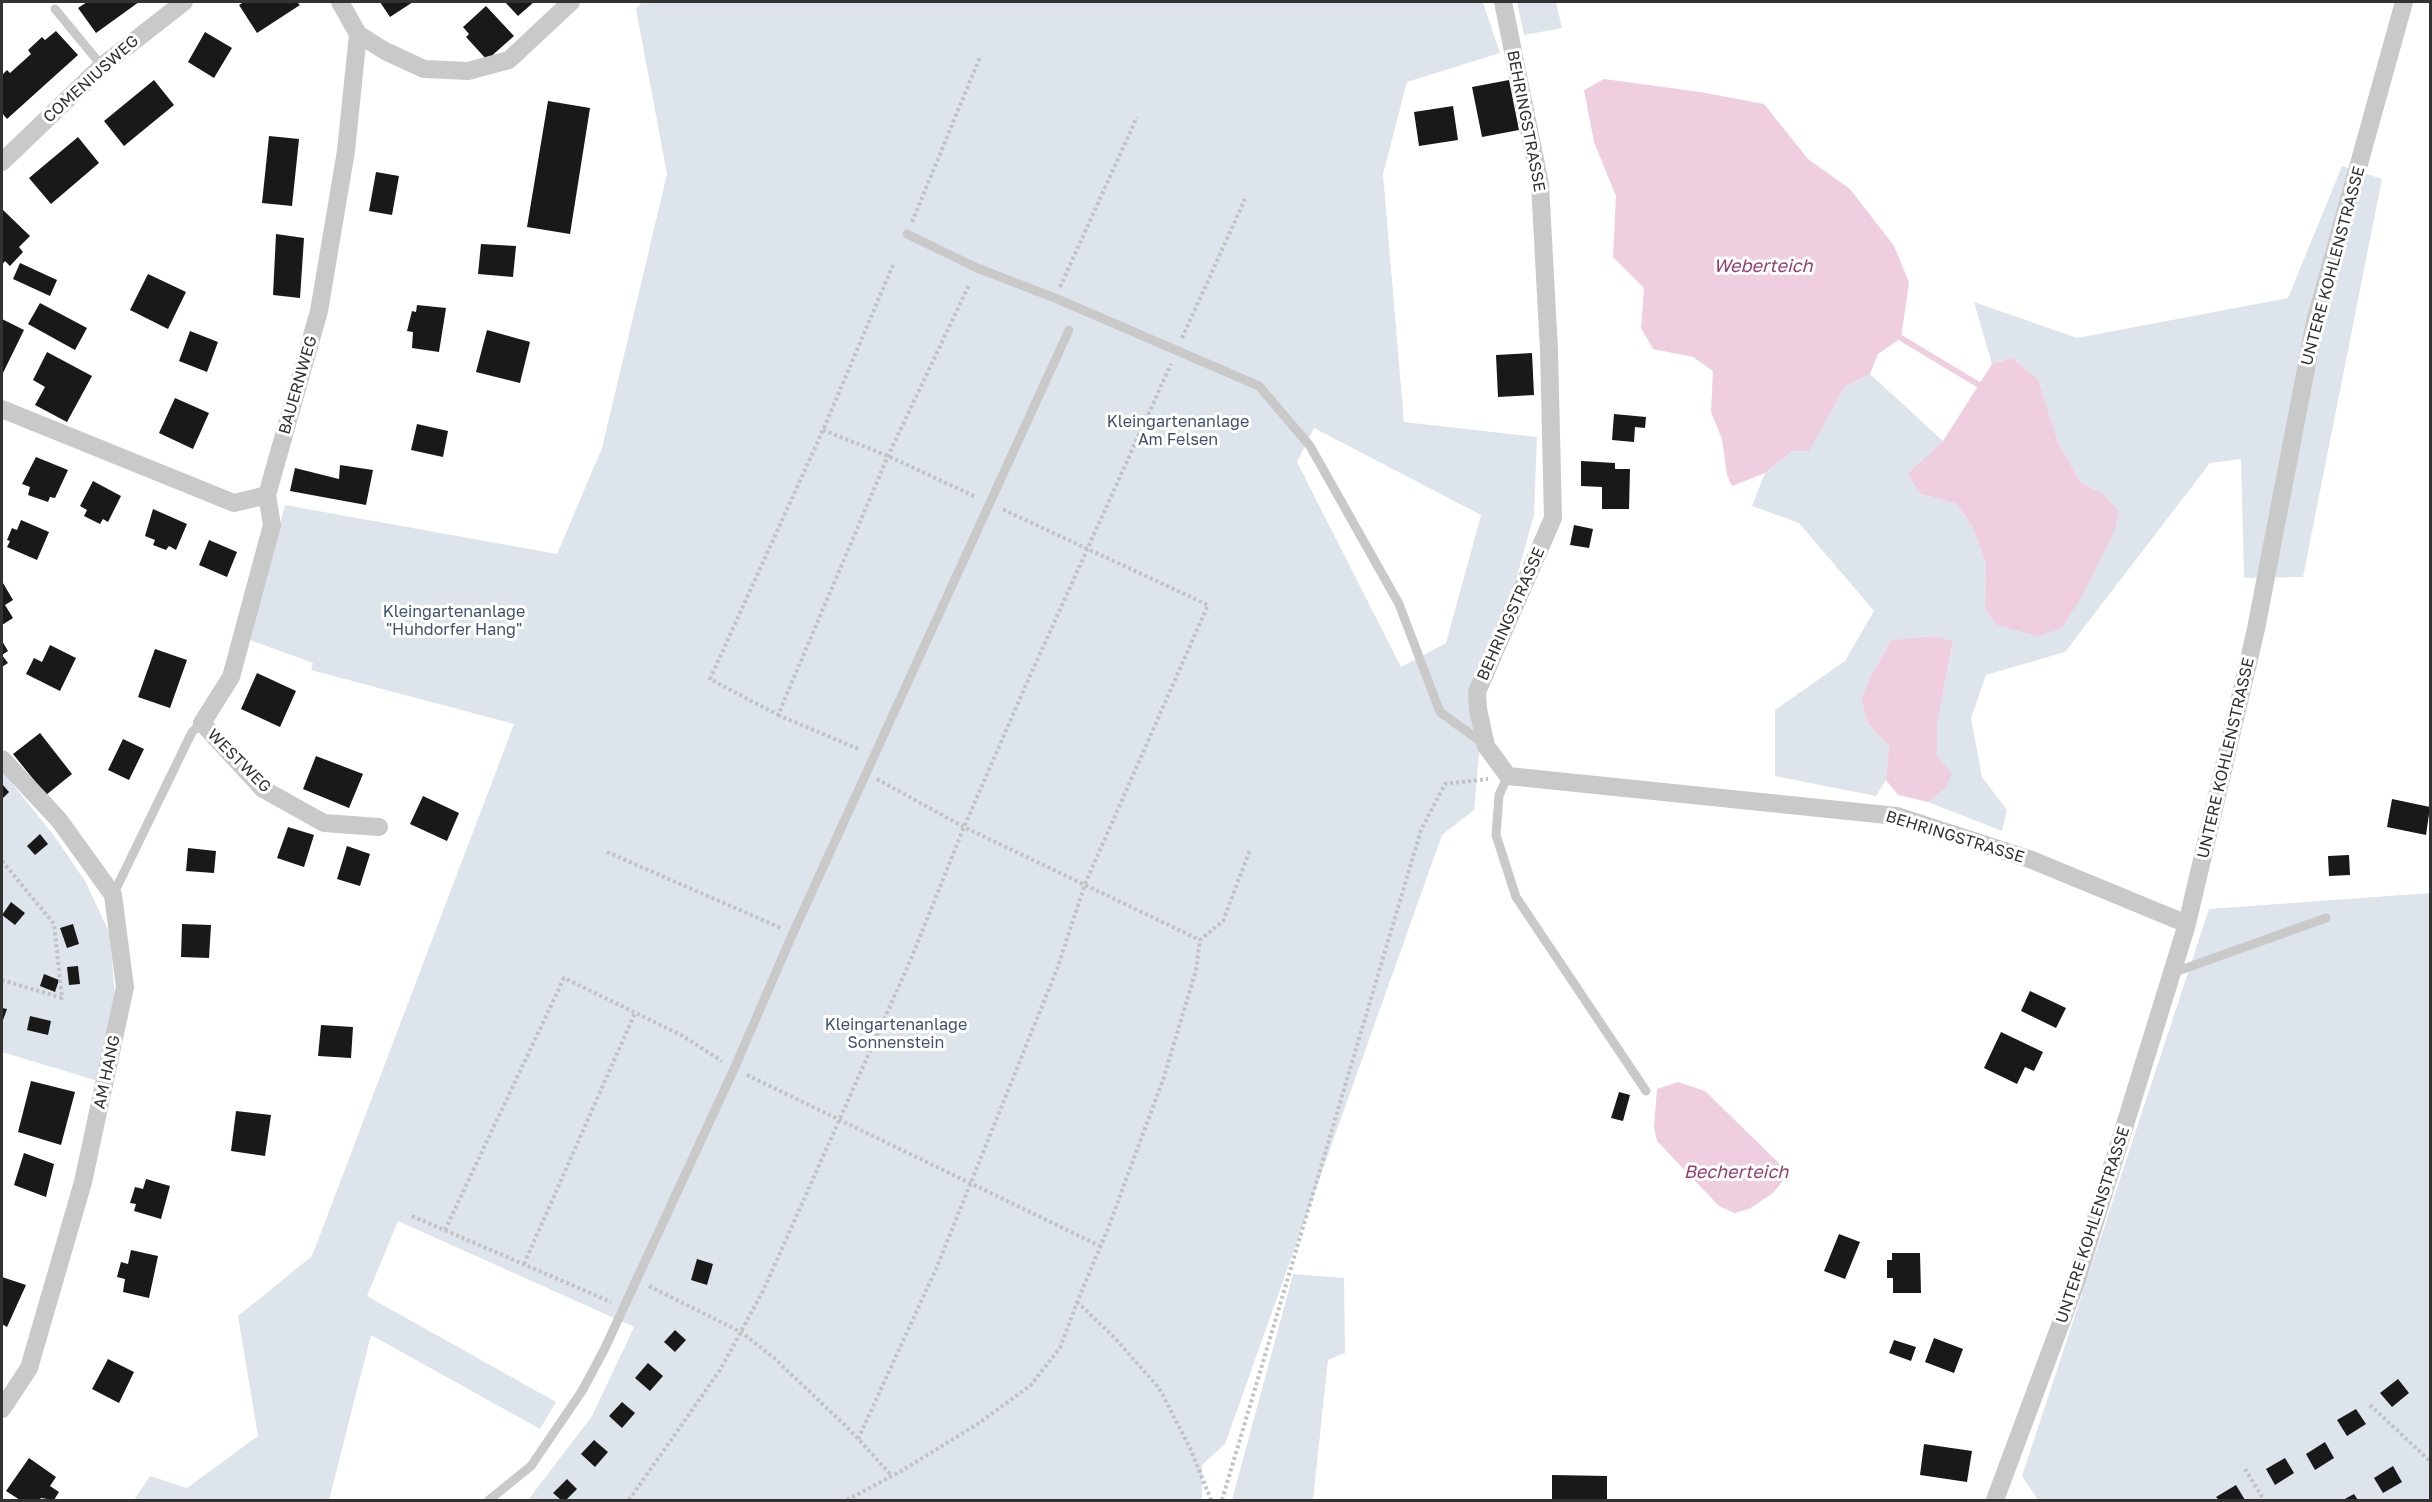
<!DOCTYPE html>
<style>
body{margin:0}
#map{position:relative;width:2432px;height:1502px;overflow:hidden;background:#fff;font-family:"Golos Text",sans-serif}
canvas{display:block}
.frame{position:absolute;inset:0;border:3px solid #323232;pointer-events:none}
</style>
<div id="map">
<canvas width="2432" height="1502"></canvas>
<div class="frame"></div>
</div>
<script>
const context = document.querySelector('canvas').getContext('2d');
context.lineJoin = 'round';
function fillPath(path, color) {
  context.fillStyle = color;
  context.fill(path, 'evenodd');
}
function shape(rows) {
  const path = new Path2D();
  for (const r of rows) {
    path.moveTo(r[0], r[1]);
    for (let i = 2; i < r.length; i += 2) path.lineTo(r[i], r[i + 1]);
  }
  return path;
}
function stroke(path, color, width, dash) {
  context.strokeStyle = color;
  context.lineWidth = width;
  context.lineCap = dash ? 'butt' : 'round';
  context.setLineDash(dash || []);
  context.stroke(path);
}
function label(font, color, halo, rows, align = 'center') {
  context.font = font + ' "Golos Text",sans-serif';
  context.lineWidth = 6;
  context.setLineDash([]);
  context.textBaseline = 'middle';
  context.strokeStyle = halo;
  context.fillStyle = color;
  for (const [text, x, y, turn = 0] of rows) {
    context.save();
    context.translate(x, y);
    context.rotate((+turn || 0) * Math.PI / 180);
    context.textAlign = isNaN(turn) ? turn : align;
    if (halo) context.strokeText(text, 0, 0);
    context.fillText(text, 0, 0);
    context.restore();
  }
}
fillPath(shape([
 [642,2,1483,2,1500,53,1407,82,1383,174,1404,422,1537,437,1534,515,1485,691,1474,810,1442,835,1225,1444,1202,1465,1202,1500,528,1500,592,1416,634,1327,398,1221,367,1296,556,1402,540,1429,371,1335,329,1500,134,1500,150,1476,187,1488,258,1436,238,1316,312,1256,514,724,311,670,313,663,250,640,285,505,557,554,602,448,667,174,636,9],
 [1314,428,1481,515,1446,643,1401,667,1297,462],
 [1517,2,1556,2,1562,28,1524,35],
 [2342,166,2382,179,2303,577,2244,578,2241,459,2210,463,2065,652,1986,675,1971,718,1982,777,2007,810,2002,831,1928,802,1945,789,1937,757,1937,723,1953,642,1933,636,1891,640,1870,678,1861,699,1868,724,1889,746,1886,780,1876,796,1775,776,1775,710,1845,661,1874,611,1799,523,1752,506,1765,473,1792,451,1829,413,1845,386,1870,374,1943,441,1907,474,1921,494,1957,504,1973,528,1986,564,1985,609,2102,493,2081,483,2058,442,2038,379,2012,358,1992,364,1974,302,2077,338,2288,298],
 [2,771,55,837,85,881,110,934,115,998,98,1081,2,1052],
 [2430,893,2430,1500,2038,1500,2022,1476,2209,909],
 [1293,1274,1344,1278,1345,1353,1328,1360,1313,1500,1232,1500]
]), '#dee4ec');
fillPath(shape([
 [1604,79,1700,92,1764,104,1808,159,1850,189,1894,246,1909,282,1901,338,1878,354,1870,374,1845,386,1809,451,1792,451,1765,473,1732,486,1727,475,1722,439,1711,412,1713,371,1693,357,1653,349,1641,328,1644,288,1613,257,1616,196,1594,142,1584,90],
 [2012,358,2038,379,2058,442,2081,483,2102,493,2119,512,2114,532,2083,594,2062,628,2038,636,1997,625,1985,609,1986,564,1973,528,1957,504,1921,494,1907,474,1943,441,1992,364],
 [1933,636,1953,641,1937,724,1937,757,1952,773,1945,789,1928,802,1898,795,1886,780,1889,746,1868,724,1861,699,1870,678,1891,640],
 [1678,1082,1705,1091,1789,1173,1773,1193,1749,1209,1734,1213,1719,1206,1657,1141,1654,1128,1657,1089]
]), '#eecedf');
stroke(shape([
 [1901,338,1979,385]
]), '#eecedf', 6);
fillPath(shape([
 [87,2,139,2,96,33,78,8],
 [244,2,297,2,300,5,257,33,239,5],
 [380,2,413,2,390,17],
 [505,2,534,2,518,16],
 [486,6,514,36,487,60,466,37,469,34,463,27],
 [56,31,78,55,7,119,2,113,2,75,7,70,10,73,31,54,28,50,42,37,45,40],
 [205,32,232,48,214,78,188,62],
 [154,80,174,105,124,146,104,121],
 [1509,80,1519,130,1482,137,1472,87],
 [548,101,590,108,570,234,527,227],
 [1453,106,1458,140,1419,146,1414,112],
 [269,136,299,139,292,206,262,203],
 [78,137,99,163,51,204,29,178],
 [376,172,399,176,392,215,369,211],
 [2,209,30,236,19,247,23,252,10,266,5,261,2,265],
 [276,234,304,238,300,298,273,295],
 [481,244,516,246,513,277,478,274],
 [20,263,57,280,50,296,13,279],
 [148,274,186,292,168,329,130,310],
 [40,303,87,328,75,350,28,324],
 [417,305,446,308,439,352,412,348,413,332,407,331,412,311,416,312],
 [2,319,24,330,2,375],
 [487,330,530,342,520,383,476,372],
 [190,331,218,342,207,372,179,361],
 [47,352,92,376,67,422,35,405,45,387,33,380],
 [1532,353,1534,395,1498,397,1496,355],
 [175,398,209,413,193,449,159,433],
 [1614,414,1646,417,1645,428,1635,427,1634,442,1612,440],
 [417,424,448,431,443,457,411,450],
 [36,457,68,470,55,498,50,497,48,502,28,495,30,487,22,484],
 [1581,461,1615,463,1615,469,1630,469,1629,509,1602,509,1602,487,1581,486],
 [340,465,373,470,366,505,290,491,295,468,339,479],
 [93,481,121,496,108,522,103,519,100,524,84,516,87,510,80,506],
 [153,509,187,524,176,550,169,546,166,550,153,545,155,540,145,536],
 [21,520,49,532,37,560,7,547,10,541,7,540,12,528,17,530],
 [1574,525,1593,529,1589,548,1570,545],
 [209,540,237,552,227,577,199,565],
 [3,583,13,600,5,605,13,618,2,625],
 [2,641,8,651,2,655,8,663,2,667],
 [50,645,76,658,60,691,26,674,34,658,42,662],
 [155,649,187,660,170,708,138,697],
 [257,673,296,691,280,727,241,709],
 [40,733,72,774,46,795,13,754],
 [123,739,144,749,129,780,108,770],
 [316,756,363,774,349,808,303,789],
 [2,784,9,792,2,799],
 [423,796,459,813,447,841,410,824],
 [2392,799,2430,807,2426,835,2387,827],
 [288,827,314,835,304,867,277,858],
 [40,834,48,844,35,855,27,846],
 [347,846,370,854,360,886,337,879],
 [188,848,216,851,214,873,186,871],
 [2349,855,2350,875,2329,876,2328,856],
 [11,902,25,913,15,925,2,915],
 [73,924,79,944,67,948,60,928],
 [182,924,211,925,209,958,181,957],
 [78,966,80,984,69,985,67,967],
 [44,974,59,980,55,992,40,986],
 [2030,991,2066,1008,2056,1028,2021,1011],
 [2,1008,7,1009,2,1023],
 [30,1016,51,1021,48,1035,27,1030],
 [321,1025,353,1027,351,1058,318,1056],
 [2001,1032,2043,1052,2034,1071,2025,1067,2017,1084,1984,1068],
 [31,1081,75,1092,61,1145,18,1132],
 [1619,1092,1630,1095,1623,1121,1611,1118],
 [236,1111,271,1115,265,1156,231,1151],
 [24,1153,54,1164,46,1197,14,1185],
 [146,1179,170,1186,161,1219,134,1211,136,1204,130,1203,135,1187,143,1189],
 [1839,1234,1860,1242,1845,1279,1824,1271],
 [131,1250,158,1256,149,1298,123,1292,125,1279,117,1277,121,1262,128,1264],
 [1892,1253,1920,1253,1921,1293,1893,1293,1893,1278,1887,1278,1887,1260,1892,1260],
 [697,1259,713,1264,707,1285,691,1280],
 [2,1277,26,1285,7,1327,2,1324],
 [675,1330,686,1340,675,1352,664,1342],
 [1934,1338,1963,1349,1954,1373,1925,1362],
 [1894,1340,1916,1347,1911,1361,1889,1353],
 [108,1359,134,1372,119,1403,92,1389],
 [648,1363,663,1376,650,1391,635,1378],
 [2398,1379,2409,1393,2392,1407,2380,1393],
 [622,1402,635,1413,622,1428,609,1416],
 [2356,1409,2366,1424,2347,1436,2337,1420],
 [594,1440,608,1452,595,1467,581,1454],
 [2325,1442,2334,1458,2315,1470,2306,1454],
 [1924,1444,1972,1451,1967,1482,1920,1475],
 [29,1458,56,1477,50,1486,59,1492,54,1500,41,1498,39,1500,20,1500,6,1491],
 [2285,1458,2294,1473,2275,1485,2266,1469],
 [2393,1466,2402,1482,2383,1493,2374,1478],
 [1552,1475,1607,1476,1607,1500,1552,1500],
 [567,1479,577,1489,566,1500,561,1500,553,1493],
 [2236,1485,2245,1500,2219,1500,2216,1497],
 [2354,1494,2358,1500,2343,1500]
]), '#191919');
stroke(shape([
 [912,222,980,57],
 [893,265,823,430,710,679,778,715,888,456,969,285],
 [1060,287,1137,117],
 [1182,338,1245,199],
 [823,430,888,456,976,497],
 [778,715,861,750],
 [877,779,964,827,1200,940],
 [607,852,781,928],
 [2,861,54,924,62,998,2,980],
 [747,1075,1100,1246],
 [412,1216,611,1302],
 [445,1230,564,978,681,1035,722,1061],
 [524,1264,635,1013],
 [649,1286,741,1332,774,1358,851,1431,892,1476],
 [1077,1302,1115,1338,1159,1388,1190,1448,1211,1500],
 [2370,1405,2430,1461],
 [858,1439,936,1269,1057,969,1085,884,1208,605,1002,509],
 [2245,1469,2264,1500],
 [629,1500,720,1370,763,1291,911,959,964,827,1025,687,1171,364],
 [847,1500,903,1470,976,1425,1030,1386,1060,1348,1077,1302,1107,1231,1164,1077,1196,970,1200,940,1223,921,1250,850],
 [1222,1500,1421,830,1445,784,1488,779]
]), '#c2c2c2', 4, [3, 3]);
stroke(shape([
 [55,9,102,66],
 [907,234,977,268,1055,298,1259,386,1310,446,1399,604,1440,712,1484,744],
 [1508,776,1499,795,1496,835,1516,897,1646,1091],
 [113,895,192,732,202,723],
 [2172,973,2326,918],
 [489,1500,531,1466,582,1391,604,1350,734,1069,793,933,1069,330]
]), '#c9c9c9', 9);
stroke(shape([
 [340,2,358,34,385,51,424,69,468,71,509,60,571,2],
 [1503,2,1540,184,1549,350,1553,518,1477,692,1478,709,1486,746,1508,776,1897,816,2032,860,2187,924],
 [358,34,346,151,319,311,267,495,272,525,231,677,202,723,263,789,324,823,379,827],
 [2,162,102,66,184,2],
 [2,409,234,503,267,495],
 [2,759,59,820,113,895,125,987,83,1182,29,1368,2,1409],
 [1995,1500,2077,1280,2187,924,2256,629,2315,322,2404,2]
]), '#c9c9c9', 18);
label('16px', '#323232', '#fff', [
 ["COMENIUSWEG",91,79,-42],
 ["BEHRINGSTRASSE",1526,121,79],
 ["UNTERE KOHLENSTRASSE",2333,266,-75],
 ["BAUERNWEG",298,385,-74],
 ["BEHRINGSTRASSE",1511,614,-66],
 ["UNTERE KOHLENSTRASSE",2226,758,-77],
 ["WESTWEG",239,761,45],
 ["BEHRINGSTRASSE",1955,837,17],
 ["AM HANG",107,1072,-78],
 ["UNTERE KOHLENSTRASSE",2093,1225,-72]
]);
label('16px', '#3f516f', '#fff', [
 ["Kleingartenanlage",1178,422],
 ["Am Felsen",1178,440],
 ["Kleingartenanlage",454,612],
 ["\"Huhdorfer Hang\"",454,630],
 ["Kleingartenanlage",896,1025],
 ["Sonnenstein",896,1043]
]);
label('italic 18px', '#963f6d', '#fff', [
 ["Weberteich",1763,266],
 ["Becherteich",1736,1172]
]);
</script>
